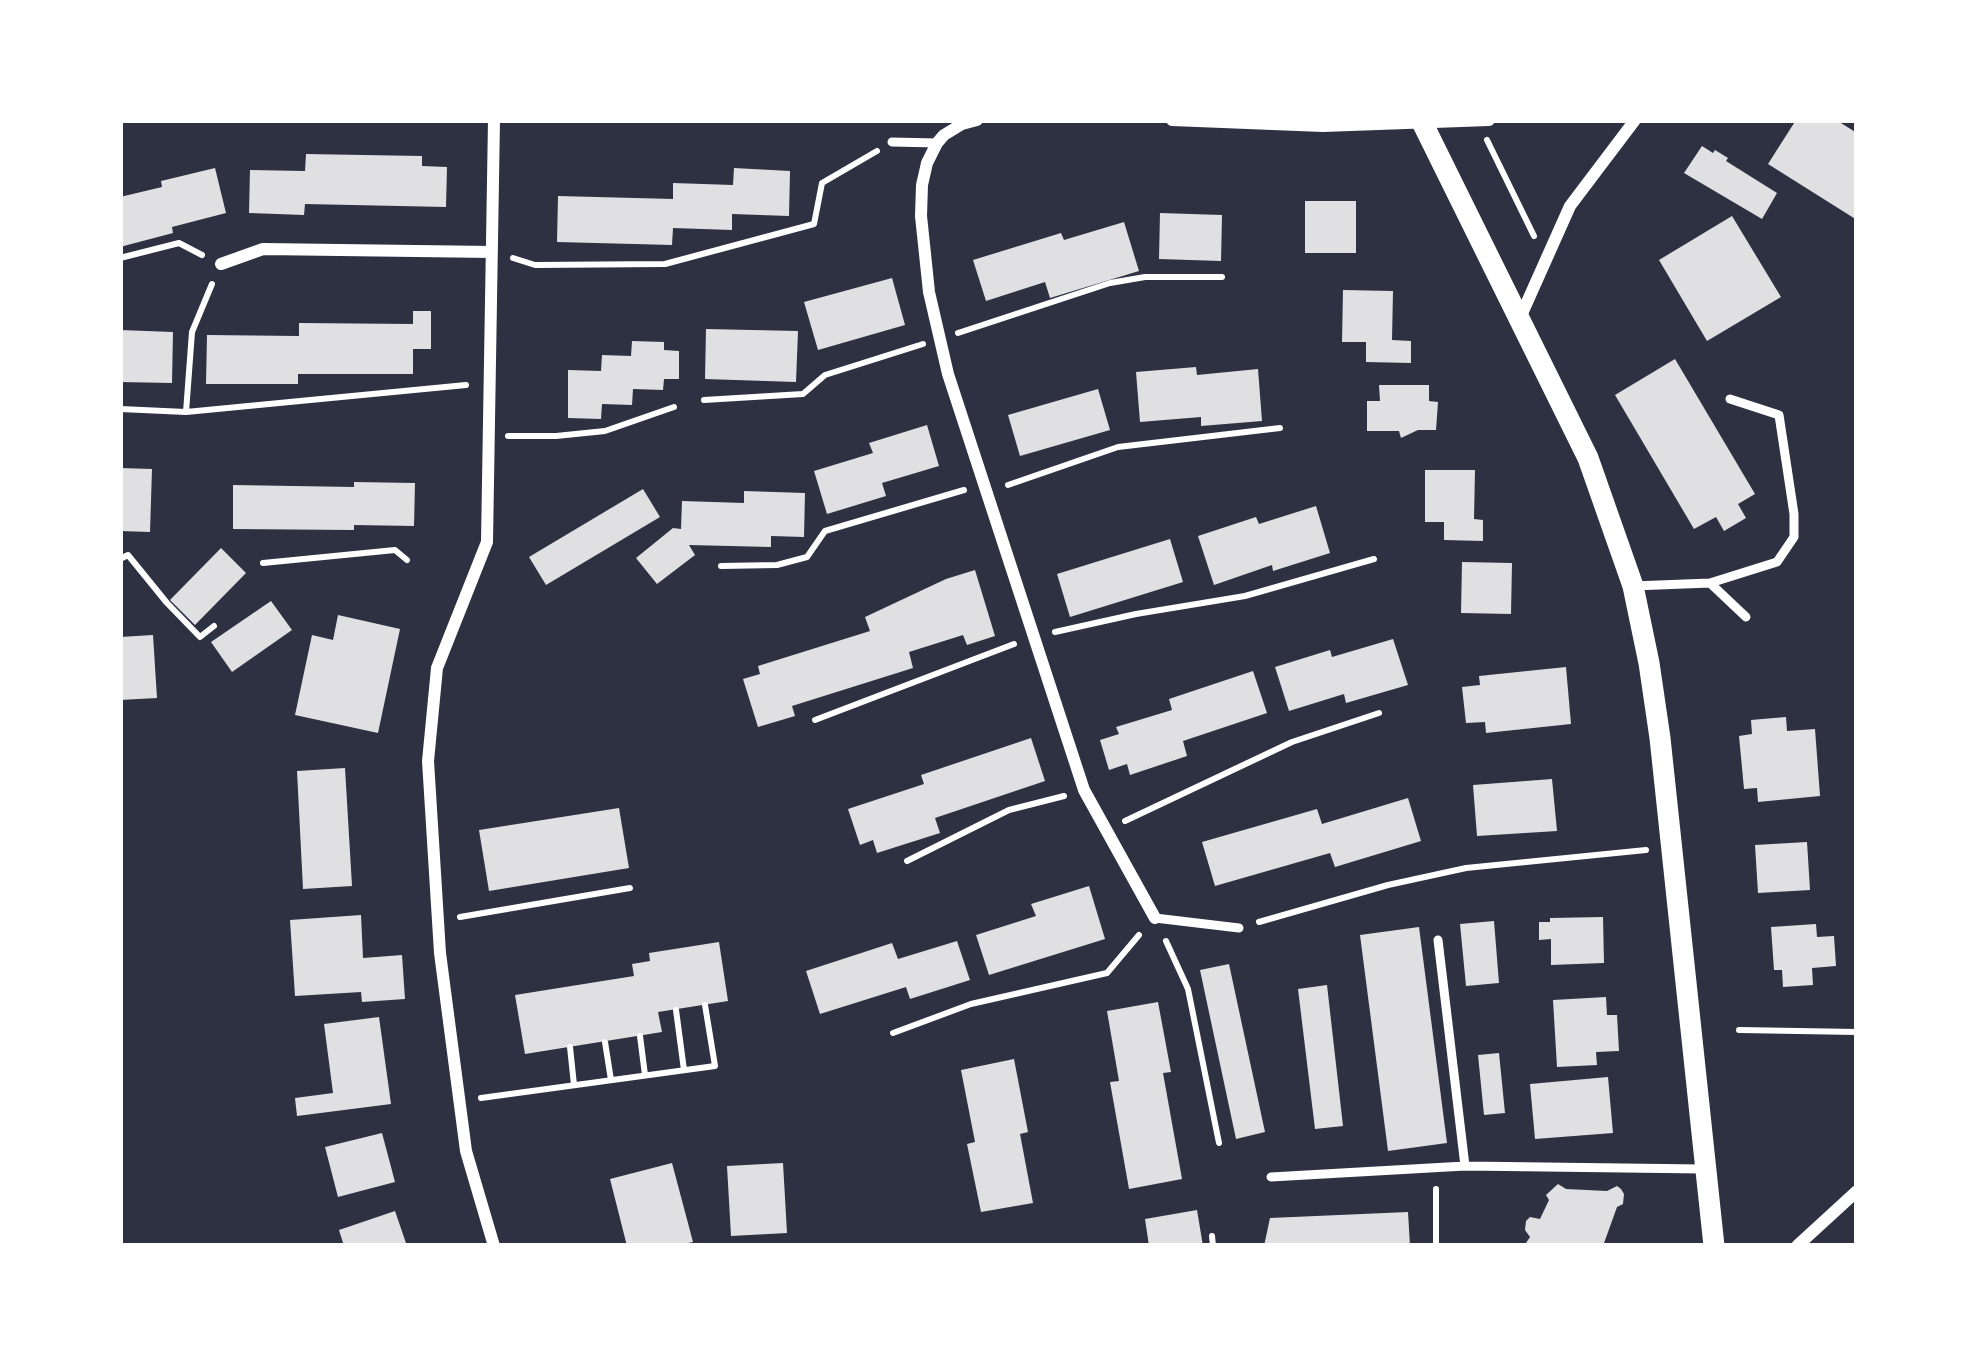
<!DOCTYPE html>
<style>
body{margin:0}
#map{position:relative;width:1977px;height:1366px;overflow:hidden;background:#2d3142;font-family:Poppins,sans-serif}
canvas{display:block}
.frame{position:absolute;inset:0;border:123px solid #fff;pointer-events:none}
</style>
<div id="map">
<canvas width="1977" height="1366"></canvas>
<div class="frame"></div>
</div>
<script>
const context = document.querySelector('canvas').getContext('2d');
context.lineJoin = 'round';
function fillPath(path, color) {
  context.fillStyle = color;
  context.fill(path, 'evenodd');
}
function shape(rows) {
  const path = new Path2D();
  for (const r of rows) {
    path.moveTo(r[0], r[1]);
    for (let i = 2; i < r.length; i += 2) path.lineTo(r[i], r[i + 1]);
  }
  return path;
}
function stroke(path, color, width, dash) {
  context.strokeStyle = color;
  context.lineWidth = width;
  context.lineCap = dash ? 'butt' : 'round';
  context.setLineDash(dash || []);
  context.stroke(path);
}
fillPath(shape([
 [1796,120,1836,120,1857,133,1857,220,1768,164],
 [1702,146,1713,153,1715,150,1728,158,1726,161,1777,193,1762,219,1684,173],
 [306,154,422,156,422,166,447,167,446,207,305,204,304,215,249,213,250,170,305,171],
 [215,168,226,213,172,227,173,233,120,247,120,197,162,187,161,181],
 [734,168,790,171,789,216,732,214,732,230,673,228,672,245,557,242,558,196,673,199,673,183,733,185],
 [1305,201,1356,201,1356,253,1305,253],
 [1160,213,1222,215,1221,261,1159,259],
 [1732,216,1781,297,1707,341,1659,260],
 [1124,222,1139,271,1050,298,1045,282,986,301,973,260,1061,233,1064,240],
 [892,278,905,325,818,350,804,302],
 [1343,290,1393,291,1392,340,1411,341,1411,363,1366,362,1366,342,1342,342],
 [413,311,431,311,431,349,413,349,413,374,298,374,298,384,206,384,207,335,299,336,299,323,413,324],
 [706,329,798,331,796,382,705,379],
 [120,330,173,332,172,383,120,382],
 [632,341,664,342,664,350,679,351,679,379,664,379,663,390,633,389,632,405,602,404,601,419,568,418,568,370,601,371,602,355,631,356],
 [1675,359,1755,494,1738,504,1746,518,1724,531,1716,517,1694,529,1615,395],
 [1196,367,1197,375,1258,369,1262,421,1201,426,1201,417,1140,422,1136,372],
 [1379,385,1429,385,1429,401,1438,402,1436,430,1418,430,1401,438,1399,431,1367,431,1367,401,1380,401],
 [1098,389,1110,430,1020,456,1008,415],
 [927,425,939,466,882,483,886,496,827,514,814,471,873,453,869,443],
 [120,468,152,469,150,532,120,531],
 [1425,470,1475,470,1474,519,1483,520,1483,541,1444,540,1444,522,1425,522],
 [354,482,415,483,414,526,354,525,354,530,233,529,233,485,354,487],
 [643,489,660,517,546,585,529,557],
 [744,491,805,493,804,537,771,536,771,547,689,545,695,555,657,584,636,558,673,528,681,529,682,501,744,503],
 [1316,506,1330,553,1273,571,1272,565,1214,585,1198,536,1256,517,1259,524],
 [1170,539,1183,582,1070,617,1057,574],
 [221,548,246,573,195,625,170,600],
 [1462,562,1512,563,1511,614,1461,613],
 [975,570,995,636,967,645,963,635,909,652,913,668,792,706,795,716,758,727,743,679,760,674,758,666,870,631,865,617,946,579],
 [271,601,292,630,232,672,211,642],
 [338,615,400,629,378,733,295,715,312,635,333,640],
 [153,635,157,698,120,700,120,637],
 [1393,639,1408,685,1346,703,1344,694,1289,711,1275,667,1330,650,1332,657],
 [1566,667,1571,724,1486,733,1485,722,1466,723,1462,687,1480,685,1479,676],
 [1253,671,1267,713,1183,741,1187,756,1130,775,1127,764,1109,770,1100,740,1119,734,1116,727,1172,710,1169,699],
 [1786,717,1787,731,1815,729,1820,796,1758,802,1757,788,1744,789,1739,736,1752,734,1751,720],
 [1031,738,1045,781,935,818,940,833,877,853,873,840,860,845,848,809,924,784,921,775],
 [345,768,352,886,303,889,297,771],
 [1552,779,1557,831,1477,836,1473,785],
 [1408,798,1421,841,1335,867,1330,853,1215,886,1202,842,1317,809,1322,824],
 [619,808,629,868,489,891,479,830],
 [1807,842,1810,890,1758,893,1755,845],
 [1089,886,1105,939,989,975,976,935,1036,916,1031,904],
 [361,915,363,958,402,955,405,999,362,1002,361,992,295,996,290,920],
 [1603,917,1604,963,1551,965,1551,939,1539,940,1539,922,1550,922,1550,918],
 [1494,921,1499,983,1466,986,1460,924],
 [1816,924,1817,937,1834,936,1836,966,1812,968,1813,985,1783,987,1782,970,1774,970,1771,927],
 [1419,927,1447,1143,1388,1151,1360,935],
 [957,941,970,980,910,999,906,987,820,1014,806,971,892,943,898,959],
 [719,942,728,1001,658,1012,662,1032,525,1054,515,995,634,976,632,964,650,961,649,953],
 [1229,964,1265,1132,1236,1139,1200,970],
 [1327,985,1343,1126,1315,1129,1298,989],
 [1606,997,1607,1015,1617,1015,1619,1051,1596,1052,1597,1065,1557,1067,1553,1000],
 [1158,1002,1171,1072,1163,1073,1182,1179,1129,1189,1110,1082,1119,1081,1107,1011],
 [379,1017,391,1104,297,1116,295,1098,333,1093,324,1024],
 [1499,1053,1505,1113,1484,1115,1478,1055],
 [1014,1059,1028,1132,1020,1134,1033,1203,981,1212,967,1144,975,1142,961,1070],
 [1608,1077,1613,1133,1535,1139,1530,1084],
 [382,1133,395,1182,338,1197,325,1147],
 [672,1163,693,1242,675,1246,627,1246,610,1179],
 [783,1163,787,1233,731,1236,727,1166],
 [1558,1184,1566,1189,1607,1191,1617,1186,1621,1189,1624,1194,1623,1204,1617,1207,1603,1246,1536,1246,1526,1243,1530,1237,1525,1230,1526,1221,1530,1217,1540,1219,1549,1200,1546,1195],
 [1197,1210,1203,1246,1149,1246,1145,1219],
 [395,1211,407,1246,344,1246,339,1230],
 [1408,1212,1410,1246,1264,1246,1270,1218]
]), '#e0e0e3');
stroke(shape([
 [1487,140,1534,236],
 [120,258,179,243,202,255],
 [513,258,535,265,665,264,814,224,822,183,877,151],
 [212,284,192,332,186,412,466,385],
 [958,333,1110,283,1145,277,1222,277],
 [704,400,803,394,825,375,923,344],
 [120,409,186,412],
 [508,436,556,436,605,431,674,407],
 [1008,485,1118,447,1280,428],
 [120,559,128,555,167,603,200,637,214,626],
 [263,563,395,550,407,560],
 [721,566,777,565,807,557,825,531,964,490],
 [1055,632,1136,614,1245,596,1374,559],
 [815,720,1014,644],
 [1125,821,1292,742,1379,713],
 [907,861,1009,810,1064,796],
 [460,917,630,888],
 [1259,922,1388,885,1466,868,1646,850],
 [1166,941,1188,989,1219,1143],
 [676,1010,684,1070],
 [1739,1030,1857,1032],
 [893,1033,971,1004,1107,973,1139,935],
 [640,1036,645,1075],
 [605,1042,611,1080],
 [570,1047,574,1085],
 [481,1098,715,1066,705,1005],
 [1436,1189,1436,1246],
 [1212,1236,1213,1246]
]), '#fff', 6);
stroke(shape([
 [892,142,937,143],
 [1710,583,1777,562,1794,537,1794,514,1779,415,1730,399],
 [1633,586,1710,583,1746,617],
 [1155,918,1239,928],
 [1438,940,1465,1166],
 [1271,1177,1465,1166,1703,1169]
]), '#fff', 9);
stroke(shape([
 [977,120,962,124,944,135,937,143,927,163,922,185,921,216,929,292,948,374,1084,790,1155,918],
 [1172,120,1323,126,1489,120],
 [221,264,263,249,492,252],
 [1520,318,1570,206,1635,120],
 [494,1246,466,1151,440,953,428,761,437,668,487,542,494,120],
 [1797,1246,1857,1191]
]), '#fff', 12);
stroke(shape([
 [1421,120,1588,458,1633,586,1649,663,1660,738,1714,1246]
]), '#fff', 21);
</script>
